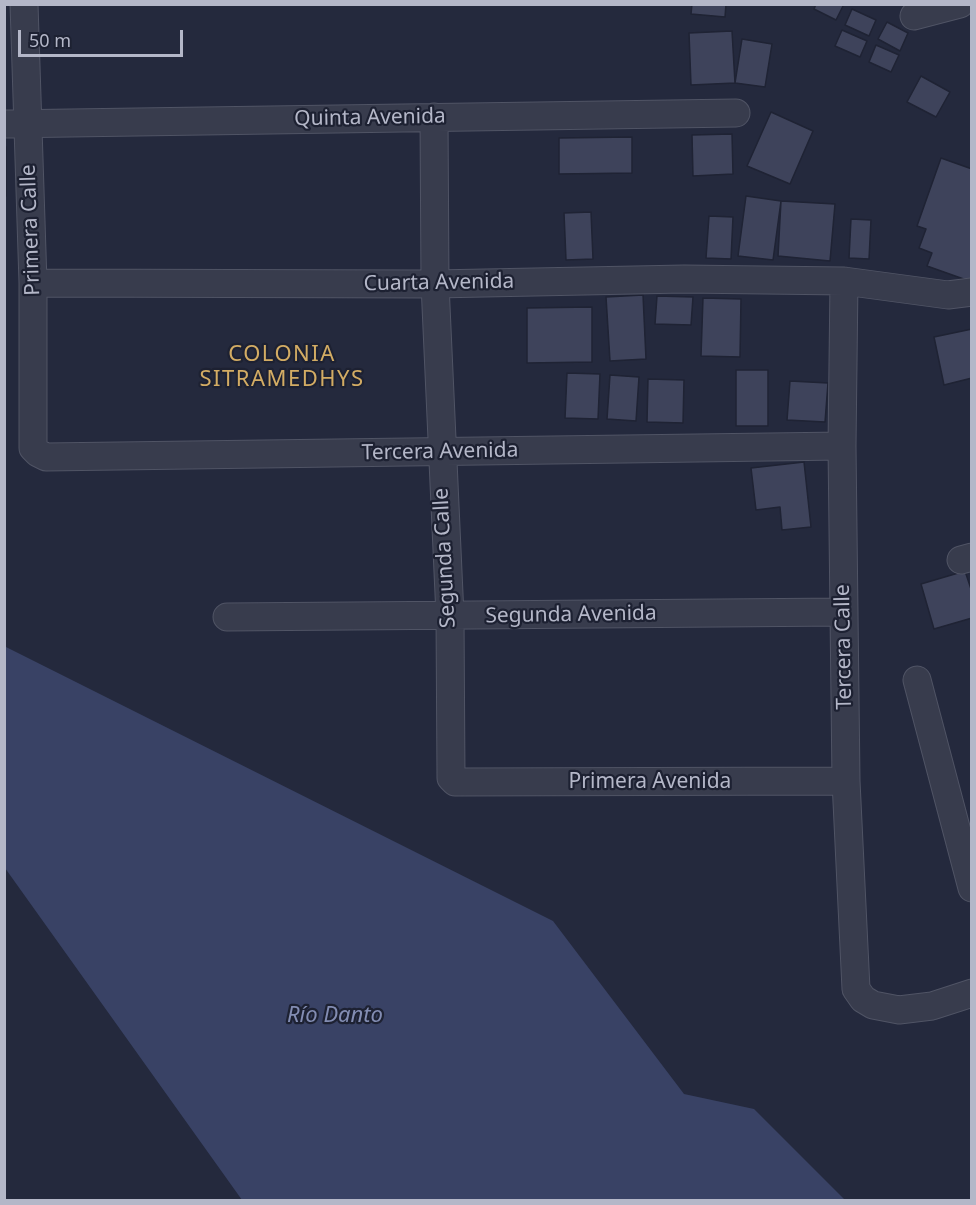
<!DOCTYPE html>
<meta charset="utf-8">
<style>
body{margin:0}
#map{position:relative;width:976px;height:1205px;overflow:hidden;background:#24293d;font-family:"Noto Sans",sans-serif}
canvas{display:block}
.frame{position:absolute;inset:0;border:6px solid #b4b7c8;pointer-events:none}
.scale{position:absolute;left:18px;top:30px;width:165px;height:27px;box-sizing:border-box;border:3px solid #b4b7c8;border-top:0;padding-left:8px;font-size:18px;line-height:21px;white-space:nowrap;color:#b4b7c8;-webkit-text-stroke:4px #1d2132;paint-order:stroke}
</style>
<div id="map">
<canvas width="976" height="1205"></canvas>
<div class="frame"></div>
<div class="scale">50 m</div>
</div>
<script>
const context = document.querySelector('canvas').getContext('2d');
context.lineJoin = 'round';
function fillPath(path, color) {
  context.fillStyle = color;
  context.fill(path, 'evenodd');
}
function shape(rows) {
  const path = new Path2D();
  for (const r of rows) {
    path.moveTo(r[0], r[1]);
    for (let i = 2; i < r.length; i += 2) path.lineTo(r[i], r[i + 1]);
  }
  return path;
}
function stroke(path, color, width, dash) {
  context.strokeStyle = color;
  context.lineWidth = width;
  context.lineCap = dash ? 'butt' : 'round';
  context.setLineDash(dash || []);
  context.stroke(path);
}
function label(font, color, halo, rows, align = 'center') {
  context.font = font + ' "Noto Sans",sans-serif';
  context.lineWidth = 4.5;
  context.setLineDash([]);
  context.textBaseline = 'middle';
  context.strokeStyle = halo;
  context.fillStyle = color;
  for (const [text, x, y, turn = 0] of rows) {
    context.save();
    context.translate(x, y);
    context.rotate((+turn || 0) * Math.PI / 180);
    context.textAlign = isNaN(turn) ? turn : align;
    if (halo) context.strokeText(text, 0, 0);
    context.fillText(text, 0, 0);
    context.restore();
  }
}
fillPath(shape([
 [4,646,553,921,684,1094,754,1109,845,1200,242,1200,5,868]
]), '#394265');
const building = shape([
 [692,4,726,4,725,17,691,14,692,4],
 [816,4,844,4,836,20,814,9,816,4],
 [852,9,876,20,869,36,845,25,852,9],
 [887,22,908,33,900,51,878,39,887,22],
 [842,30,867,41,860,57,835,46,842,30],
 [732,31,735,83,691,85,689,33,732,31],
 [742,39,772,44,765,87,735,83,742,39],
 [876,45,899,55,891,72,869,62,876,45],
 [921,76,950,92,936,117,907,102,921,76],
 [771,112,813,131,790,184,747,166,771,112],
 [732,134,733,174,693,176,692,135,732,134],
 [632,137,632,173,559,174,559,138,632,137],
 [4,147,6,147,6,196,4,196,4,147],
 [941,158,972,169,972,282,927,266,932,253,919,248,926,229,917,226,941,158],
 [746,196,781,201,773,260,738,256,746,196],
 [781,201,835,204,830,261,778,256,781,201],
 [591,212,593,259,566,260,564,213,591,212],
 [709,216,733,217,731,259,706,258,709,216],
 [851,219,871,220,869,259,849,258,851,219],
 [643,295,646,359,610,361,606,297,643,295],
 [657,296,693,297,691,325,655,324,657,296],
 [703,298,741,299,740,357,701,356,703,298],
 [592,307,592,362,527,363,527,308,592,307],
 [972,329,972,378,944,385,934,337,972,329],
 [736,370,768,370,768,426,736,426,736,370],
 [567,373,600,374,598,419,565,418,567,373],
 [610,375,639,377,636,421,607,419,610,375],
 [648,379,684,380,683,423,647,422,648,379],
 [790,381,828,383,825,422,787,420,790,381],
 [804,462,811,527,782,530,780,507,756,510,751,468,804,462],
 [965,571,972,592,972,618,934,629,921,584,965,571]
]);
fillPath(building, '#3e435b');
stroke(building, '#1f2334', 1.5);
const street = shape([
 [24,4,33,283,33,448,38,453,46,457,842,446],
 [914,16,960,4],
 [434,117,435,284,450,616,451,778,455,782,846,781],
 [4,124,736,113],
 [844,281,842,446,846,781,856,989,863,999,873,1005,899,1010,932,1006,972,993],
 [33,283,435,284,684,279,844,281,948,295,972,292],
 [961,560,972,557],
 [227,617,843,612],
 [917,680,972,888]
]);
stroke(street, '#505465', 29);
stroke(street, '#383c4d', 27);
label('21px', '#b4b7c8', '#1d2132', [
 ["Quinta Avenida",370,118,-1],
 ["Primera Calle",31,230,-92],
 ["Cuarta Avenida",439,283,-1],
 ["Tercera Avenida",440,452,-1],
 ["Segunda Calle",445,558,-93],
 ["Segunda Avenida",571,615,-1],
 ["Tercera Calle",844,647,-91],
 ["Primera Avenida",650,782]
]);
context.letterSpacing = '1.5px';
label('22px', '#d3ac64', '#1d2132', [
 ["COLONIA",282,355],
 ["SITRAMEDHYS",282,380]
]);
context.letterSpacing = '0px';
label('italic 22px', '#838db3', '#1d2132', [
 ["Río Danto",335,1016]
]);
</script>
